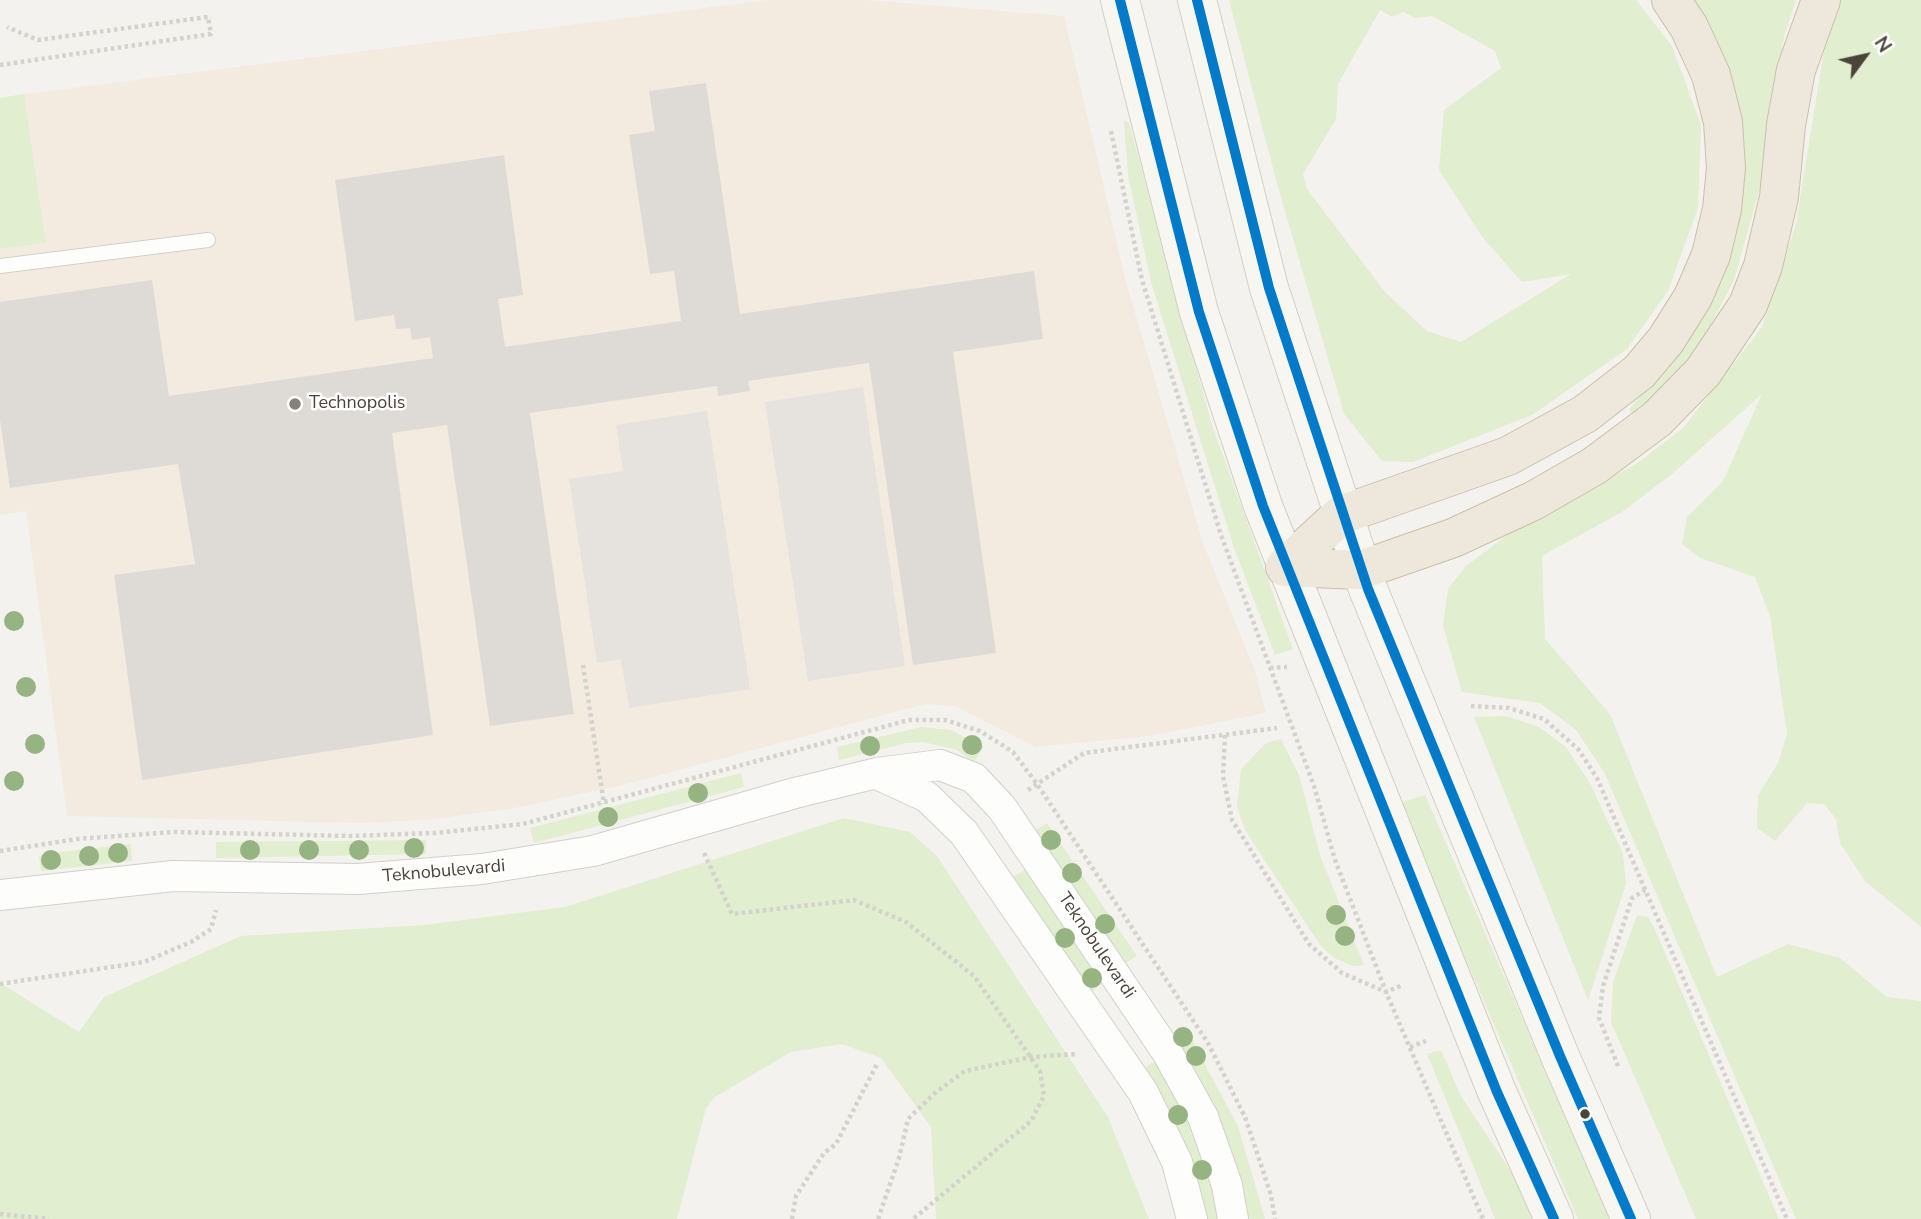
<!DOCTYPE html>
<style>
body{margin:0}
#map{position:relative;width:1921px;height:1219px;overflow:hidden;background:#f4f2ee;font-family:"Nunito Sans",sans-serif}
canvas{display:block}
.north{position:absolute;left:1830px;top:21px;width:70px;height:70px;-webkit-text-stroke:5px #fff;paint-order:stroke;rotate:57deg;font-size:19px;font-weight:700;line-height:28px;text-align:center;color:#4b4439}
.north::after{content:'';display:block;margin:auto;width:24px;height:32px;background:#4b4439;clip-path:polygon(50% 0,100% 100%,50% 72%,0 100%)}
</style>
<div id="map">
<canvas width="1921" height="1219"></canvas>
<div class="north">N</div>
</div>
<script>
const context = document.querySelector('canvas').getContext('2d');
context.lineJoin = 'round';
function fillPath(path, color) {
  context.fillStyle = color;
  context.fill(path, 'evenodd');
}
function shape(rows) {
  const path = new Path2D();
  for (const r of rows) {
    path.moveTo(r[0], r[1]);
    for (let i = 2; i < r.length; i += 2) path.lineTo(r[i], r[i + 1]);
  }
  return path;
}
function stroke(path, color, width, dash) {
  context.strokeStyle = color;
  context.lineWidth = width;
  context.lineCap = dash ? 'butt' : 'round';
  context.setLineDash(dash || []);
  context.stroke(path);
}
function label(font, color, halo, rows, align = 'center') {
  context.font = font + ' "Nunito Sans",sans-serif';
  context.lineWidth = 5;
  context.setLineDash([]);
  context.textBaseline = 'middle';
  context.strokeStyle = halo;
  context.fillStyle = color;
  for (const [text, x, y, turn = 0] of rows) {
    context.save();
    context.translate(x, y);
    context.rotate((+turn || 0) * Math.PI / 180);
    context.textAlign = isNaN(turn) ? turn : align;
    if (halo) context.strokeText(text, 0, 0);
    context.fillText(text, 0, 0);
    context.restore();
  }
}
fillPath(shape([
 [767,0,867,0,1064,16,1126,282,1203,543,1255,671,1266,713,1150,736,1035,747,954,706,925,704,623,785,515,808,426,820,360,823,67,816,26,511,0,515,0,249,46,243,24,94]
]), '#f3ebdf');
fillPath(shape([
 [1229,0,1636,0,1672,46,1701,125,1698,208,1668,291,1627,349,1532,415,1413,462,1382,461,1344,414,1276,180],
 [1380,10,1392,17,1403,12,1415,18,1432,16,1495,51,1501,68,1444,110,1439,170,1483,238,1522,282,1571,274,1461,342,1427,331,1385,292,1307,189,1303,174,1336,119,1338,84],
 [1691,0,1796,0,1783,41,1764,173,1734,280,1705,336,1670,386,1635,419,1629,409,1661,372,1729,240],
 [1838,0,1921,0,1921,927,1865,881,1840,843,1836,819,1824,804,1807,803,1775,841,1757,828,1758,795,1778,763,1787,734,1770,616,1755,577,1700,558,1682,544,1687,517,1723,481,1762,394,1672,474,1622,512,1542,556,1545,639,1610,714,1717,977,1788,944,1840,958,1887,997,1921,1001,1921,1219,1796,1219,1604,772,1576,730,1540,703,1462,692,1443,626,1448,589,1466,566,1511,532,1636,464,1683,428,1762,327,1796,224,1823,56],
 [24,94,46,243,0,249,0,98],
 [1124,120,1129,123,1212,425,1293,649,1275,655,1234,548,1151,282,1128,175],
 [1506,716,1539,727,1566,747,1591,785,1623,854,1626,884,1588,1000,1474,717],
 [921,727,951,730,984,747,974,762,957,750,923,742,906,743,839,760,837,747],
 [1281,739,1299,775,1320,855,1364,965,1352,966,1334,958,1320,945,1245,830,1237,807,1241,769,1266,743],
 [741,773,744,787,534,843,530,828],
 [1425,795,1610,1219,1578,1219,1400,807,1405,801],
 [844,818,910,832,937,856,1108,1117,1149,1219,936,1219,931,1127,881,1058,842,1044,791,1052,715,1097,706,1108,677,1219,0,1219,0,983,79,1032,104,997,241,936,424,925,565,907],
 [1047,823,1137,956,1124,964,1034,831],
 [426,840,426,854,216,858,216,842],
 [131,844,132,861,41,871,39,857,43,854],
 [1025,870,1103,983,1090,993,1012,877],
 [1637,915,1648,917,1654,927,1779,1219,1696,1219,1611,1022,1613,982],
 [1186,1029,1238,1126,1265,1219,1248,1219,1231,1152,1217,1117,1173,1037],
 [1441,1050,1461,1096,1515,1178,1533,1219,1495,1219,1427,1054],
 [1154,1061,1170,1084,1193,1130,1221,1219,1204,1219,1141,1071]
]), '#e1eecf');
fillPath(shape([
 [863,387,905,666,808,681,765,402],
 [707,411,750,689,629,708,621,659,597,663,569,479,623,471,616,425]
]), '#e6e3df');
fillPath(shape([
 [706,83,740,314,1034,271,1043,339,953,352,996,653,913,665,869,363,748,381,750,391,718,396,717,386,530,413,574,714,490,726,447,425,392,433,433,735,142,780,114,575,195,564,178,464,10,488,0,420,0,302,152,280,169,396,433,358,430,337,412,340,410,328,396,329,394,315,355,321,335,180,504,155,523,295,498,299,505,347,681,321,674,271,650,274,629,135,655,131,649,91]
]), '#dedbd6');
const lane = shape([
 [0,266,208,240]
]);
const street = shape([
 [877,774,927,797,964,833,1143,1092,1177,1162,1192,1219],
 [0,895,173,876,358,879,482,869,593,851,795,793,877,773,940,765,974,778,1002,808,1167,1052,1203,1117,1227,1185,1233,1219]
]);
const secondary = shape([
 [1120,0,1199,312,1263,506,1497,1092,1554,1219],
 [1197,0,1269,288,1368,589,1560,1056,1631,1219]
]);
const highway = shape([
 [1285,567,1361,570,1453,538,1533,501,1594,466,1657,419,1703,372,1748,305,1763,266,1779,197,1786,125,1796,70,1821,0],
 [1285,567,1341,515,1508,456,1585,414,1639,372,1666,340,1693,297,1711,255,1722,209,1726,168,1723,122,1711,75,1689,27,1671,0]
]);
stroke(lane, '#d2d0cb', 16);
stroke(street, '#d2d0cb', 32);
stroke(secondary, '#d3cfc5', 40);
stroke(highway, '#ccbfa9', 40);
stroke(shape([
 [0,65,211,34,208,17,38,40,7,27],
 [1111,131,1142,280,1221,535,1314,786,1335,860,1386,992,1483,1219],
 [583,665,604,804],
 [1270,668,1287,667],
 [1471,706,1509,708,1544,719,1578,749,1597,778,1787,1219],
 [1225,735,1223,776,1232,820,1309,944,1342,973,1386,992,1403,985],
 [1028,790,1084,753,1277,728],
 [0,851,77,839,174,832,351,836,435,833,523,824,909,720,945,720,980,731,1013,752,1037,784,1208,1043,1245,1117,1271,1195,1275,1219],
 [704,853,732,914,854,900,906,922,974,976,1040,1071,1044,1096,1031,1121,913,1219],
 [0,984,144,962,191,942,211,929,216,910],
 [1410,1047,1426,1041],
 [1618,1066,1599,1018,1603,986,1632,898,1645,890],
 [0,1214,49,1219],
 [792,1219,796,1196,824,1153,836,1144,878,1062],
 [878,1219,899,1158,908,1119,935,1093,965,1071,1031,1057,1077,1054]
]), '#d3d2cc', 4.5, [3.5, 3.5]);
stroke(lane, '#fdfdfc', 14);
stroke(street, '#fdfdfc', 30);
stroke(secondary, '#f7f6f1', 38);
stroke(highway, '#ede8db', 38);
stroke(shape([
 [1120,0,1199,312,1263,506,1497,1092,1554,1219],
 [1197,0,1269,288,1368,589,1560,1056,1631,1219]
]), '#007ac9', 10);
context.fillStyle = '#96b382';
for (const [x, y] of [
 [14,621],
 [26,687],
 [35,744],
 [972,745],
 [870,746],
 [14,781],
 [698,793],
 [608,817],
 [1051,840],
 [414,848],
 [250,850],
 [309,850],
 [359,850],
 [118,853],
 [89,856],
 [51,860],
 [1072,873],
 [1336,915],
 [1105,924],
 [1345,936],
 [1065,938],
 [1092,978],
 [1183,1037],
 [1196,1056],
 [1178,1115],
 [1202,1170]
]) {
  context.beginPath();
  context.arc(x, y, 10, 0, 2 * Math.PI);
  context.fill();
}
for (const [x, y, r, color] of [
 [295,404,7,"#868178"],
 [1585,1114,6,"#4b4439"]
]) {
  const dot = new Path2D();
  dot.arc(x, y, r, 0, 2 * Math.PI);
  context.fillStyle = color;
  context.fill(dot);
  stroke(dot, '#fff', 2.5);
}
label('18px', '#4b4439', '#fff', [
 ["Technopolis",309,404]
], 'left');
label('18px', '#4b4439', '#fff', [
 ["Teknobulevardi",444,872,-5],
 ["Teknobulevardi",1096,946,56]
]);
</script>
